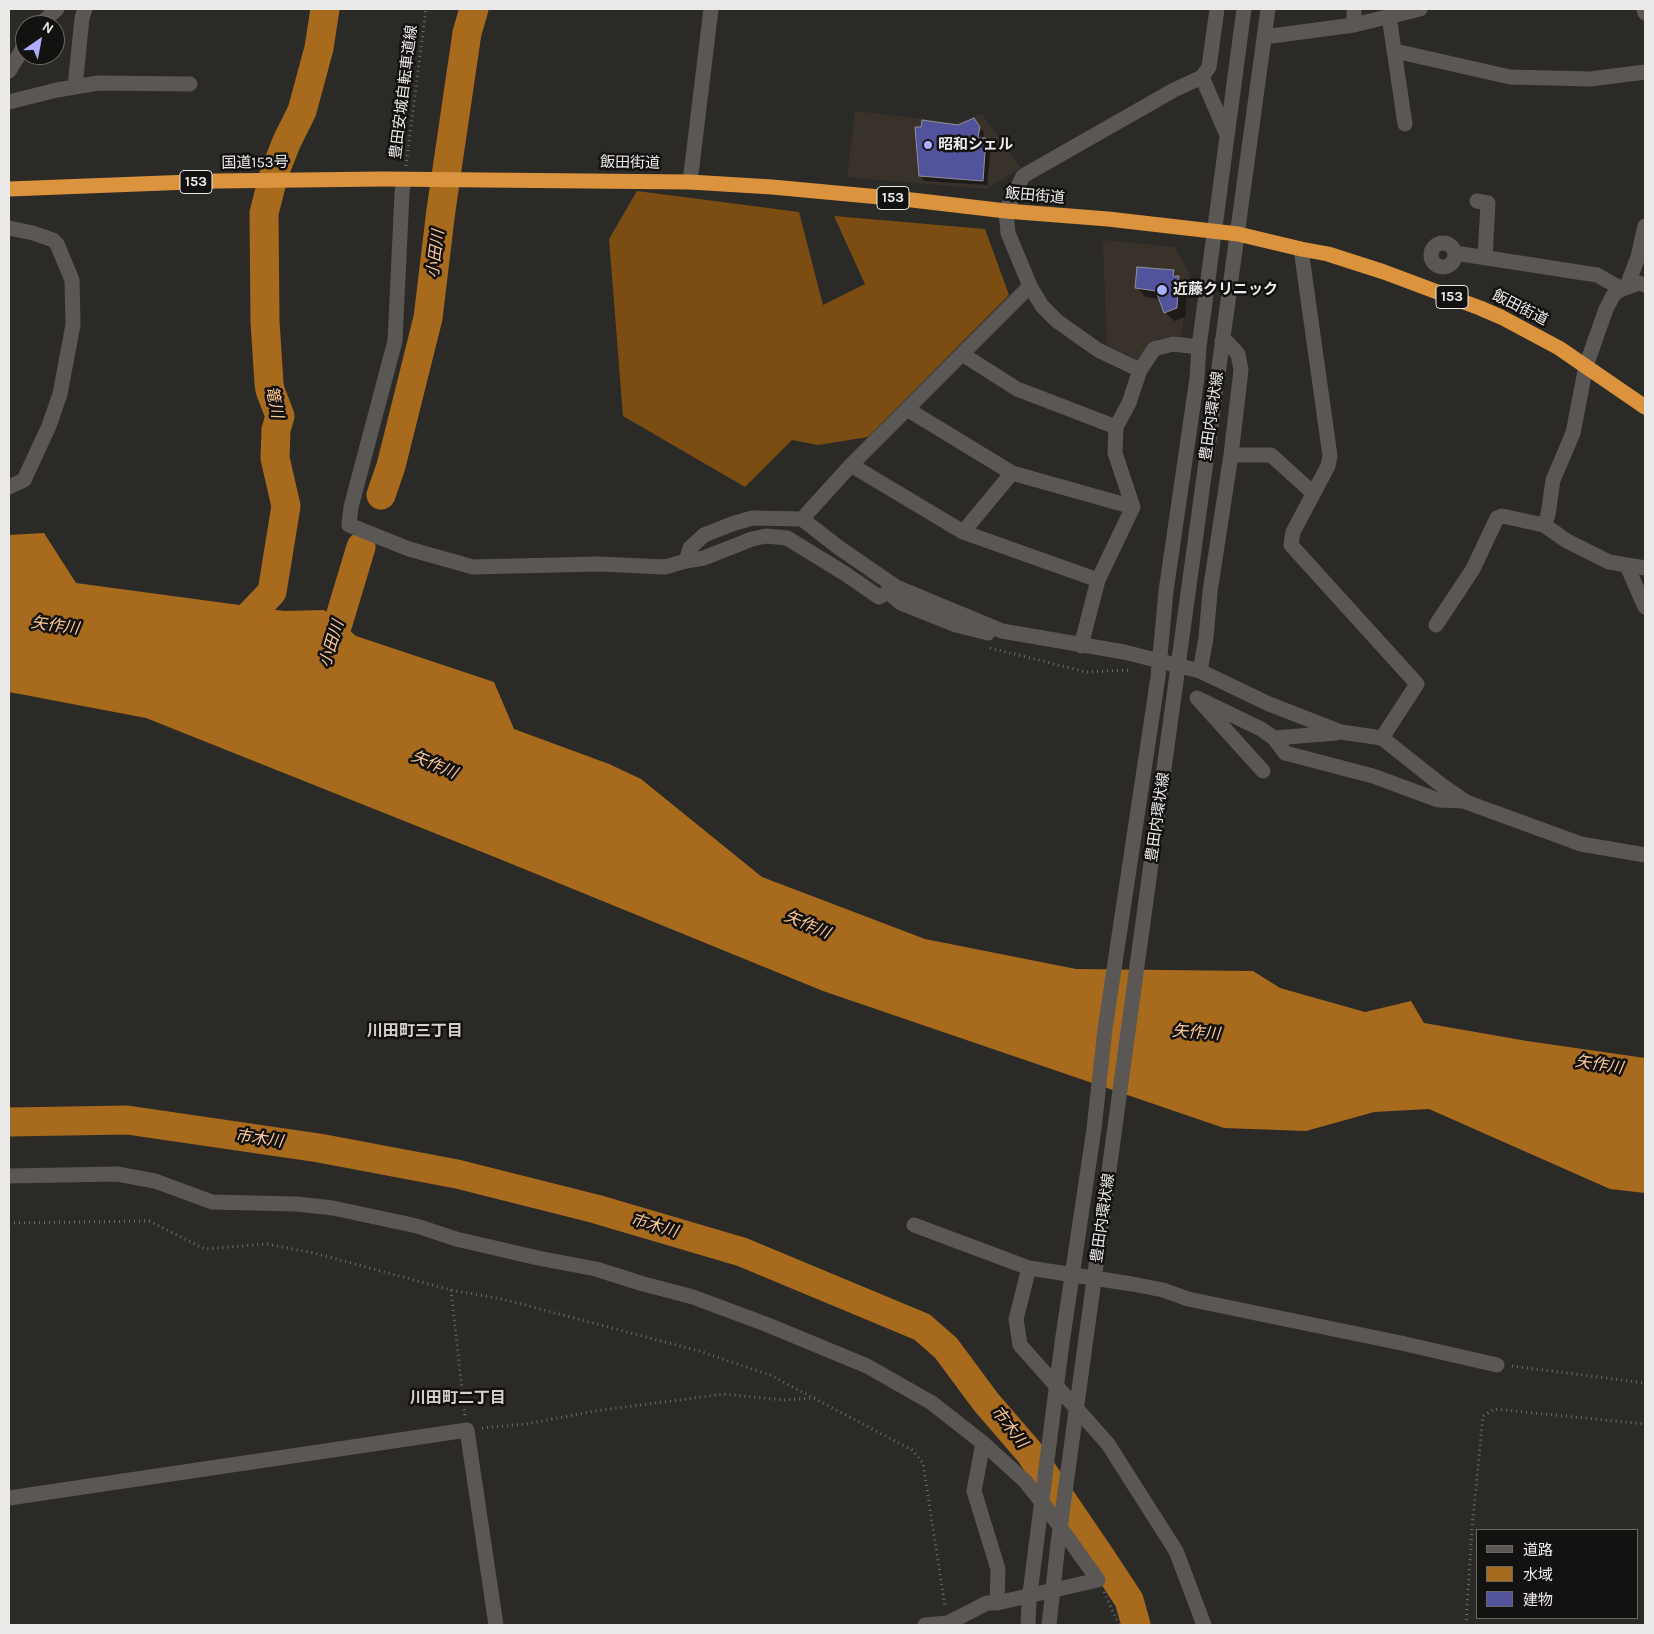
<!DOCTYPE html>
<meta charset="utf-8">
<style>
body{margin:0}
#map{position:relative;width:1654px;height:1634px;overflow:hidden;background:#2c2a27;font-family:Karla,"Noto Sans JP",sans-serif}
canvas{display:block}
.frame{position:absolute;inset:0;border:10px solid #eceae9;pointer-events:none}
.legend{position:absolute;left:1476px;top:1529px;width:162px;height:90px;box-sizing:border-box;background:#141211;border:1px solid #6a6867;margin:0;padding:6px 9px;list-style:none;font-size:15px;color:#eceae9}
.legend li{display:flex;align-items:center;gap:10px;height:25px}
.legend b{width:25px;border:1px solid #6a6867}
.north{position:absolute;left:15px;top:15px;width:50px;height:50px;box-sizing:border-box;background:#141211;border:1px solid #6a6867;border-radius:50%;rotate:33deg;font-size:14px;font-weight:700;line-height:20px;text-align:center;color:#eceae9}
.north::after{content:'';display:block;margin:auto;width:18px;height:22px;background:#abaffb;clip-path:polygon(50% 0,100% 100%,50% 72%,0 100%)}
</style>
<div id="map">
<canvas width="1654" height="1634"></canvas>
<div class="frame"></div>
<ul class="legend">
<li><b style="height:6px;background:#5a5754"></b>道路</li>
<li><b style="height:14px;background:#a86a1d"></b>水域</li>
<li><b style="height:14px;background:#53539d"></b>建物</li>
</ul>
<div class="north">N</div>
</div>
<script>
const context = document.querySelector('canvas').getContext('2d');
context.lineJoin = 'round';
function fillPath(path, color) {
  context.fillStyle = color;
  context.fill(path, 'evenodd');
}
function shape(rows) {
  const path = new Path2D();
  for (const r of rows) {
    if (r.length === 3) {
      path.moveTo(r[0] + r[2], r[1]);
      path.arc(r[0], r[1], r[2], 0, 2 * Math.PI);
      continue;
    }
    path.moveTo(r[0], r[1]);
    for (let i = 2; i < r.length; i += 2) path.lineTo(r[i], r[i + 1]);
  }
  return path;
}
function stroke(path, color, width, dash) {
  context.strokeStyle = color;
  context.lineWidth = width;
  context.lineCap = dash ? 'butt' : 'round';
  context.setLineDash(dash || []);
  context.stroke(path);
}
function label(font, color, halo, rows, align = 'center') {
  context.font = font + ' Karla,"Noto Sans JP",sans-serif';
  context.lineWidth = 5;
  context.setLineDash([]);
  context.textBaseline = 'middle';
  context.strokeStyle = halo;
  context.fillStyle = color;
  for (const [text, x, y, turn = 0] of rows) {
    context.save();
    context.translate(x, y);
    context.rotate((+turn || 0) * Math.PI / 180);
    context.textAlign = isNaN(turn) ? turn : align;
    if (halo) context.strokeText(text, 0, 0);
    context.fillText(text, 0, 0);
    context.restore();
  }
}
fillPath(shape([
 [855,111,957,123,982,114,1021,168,986,189,847,177],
 [1103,240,1174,247,1190,273,1181,337,1172,336,1158,339,1148,347,1137,359,1107,345]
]), '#39322b');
fillPath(shape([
 [637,191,799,212,823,305,865,284,834,216,985,229,1009,295,868,437,818,445,792,440,745,487,623,416,609,239]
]), '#7b4d12');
fillPath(shape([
 [44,533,76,583,284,611,324,610,356,636,494,682,514,729,609,764,641,779,762,877,925,939,1076,969,1253,971,1280,988,1365,1012,1411,1001,1424,1023,1527,1041,1645,1058,1645,1193,1610,1189,1429,1109,1374,1112,1306,1131,1224,1128,823,991,502,860,146,718,9,692,9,535]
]), '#a86a1d');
fillPath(shape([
 [974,119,984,133,983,139,986,139,991,144,987,185,925,181,920,176,958,126],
 [1173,272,1187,287,1185,317,1174,321,1165,312,1160,299,1146,297,1137,288]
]), '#0007');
stroke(shape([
 [381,495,391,466,428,318,441,210,467,33,474,9],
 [230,636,272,592,286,506,275,458,276,430,280,416,270,390,269,383,265,322,264,213,274,174,287,141,302,111,319,48,325,9],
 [327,660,361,547],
 [9,1122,127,1120,319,1148,457,1174,596,1209,742,1252,922,1327,946,1348,986,1402,1030,1453,1100,1556,1129,1600,1136,1625]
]), '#a86a1d', 29);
const building = shape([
 [974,118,980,127,978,138,986,138,983,181,919,176,915,127,921,127,922,120,958,125,974,118],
 [1137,267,1174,270,1173,276,1179,276,1177,308,1164,313,1156,291,1135,288,1137,267]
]);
fillPath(building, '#53539d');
stroke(building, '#909094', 1);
stroke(shape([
 [406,166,426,9],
 [990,648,1086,672,1131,670],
 [9,1223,149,1221,205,1249,267,1244,314,1253,451,1290,502,1299,699,1351,770,1375,912,1450,923,1463,945,1607],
 [451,1290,465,1416],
 [1512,1366,1645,1383],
 [482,1428,526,1424,595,1411,724,1394,783,1400,815,1398],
 [1104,1592,1119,1625],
 [1466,1625,1472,1528,1483,1416,1494,1409,1645,1424]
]), '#6f6d6b', 3, [1, 4]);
stroke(shape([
 [1644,9,1645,13],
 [1389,16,1405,124],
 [39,25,57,9],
 [1354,25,1354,9],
 [1264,37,1354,25,1420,9],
 [1395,51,1510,77,1590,79,1645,72],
 [9,71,25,45],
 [1202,77,1209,67,1217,9],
 [75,87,82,18,85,9],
 [9,102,57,90,98,83,190,84],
 [404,179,402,193,395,341,351,507,349,525,409,549,473,567,599,564,665,567,686,561,690,548,704,535,732,524,752,518,802,519,838,547,896,587,1002,631,1124,652,1200,671,1269,704,1341,732,1382,738,1440,784,1466,802,1581,844,1645,855],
 [690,182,711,9],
 [1477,201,1488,203,1485,258],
 [9,228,33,233,53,240,57,244,72,280,73,325,60,394,49,426,24,480,9,487],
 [1443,255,12],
 [1301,249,1330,456,1328,466,1293,532,1291,545,1417,684,1382,738],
 [1455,253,1597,275,1622,289],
 [1627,286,1638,257,1645,226],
 [962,354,1017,389,1116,427],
 [1140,370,1098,350,1057,321,1042,306,1030,286,1008,233,1006,211,1023,176,1174,90,1202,77,1227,135],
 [907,409,1012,473,1133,507],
 [1231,455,1271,455,1313,493],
 [851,465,963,532,1098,580],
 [802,519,851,465,1030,286],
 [1544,525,1548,515,1553,480,1573,433,1586,366,1606,309,1614,294,1620,290,1639,283,1645,285],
 [963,532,1012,473],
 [686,561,704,558,752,539,766,536,787,538,844,573,879,597,888,592,901,603,956,625,988,633],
 [1627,566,1645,607],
 [1436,625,1473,569,1497,518,1502,516,1544,525,1567,541,1609,562,1645,568],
 [1081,646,1098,580,1133,507,1115,453,1116,427,1129,403,1140,370,1154,349,1173,344,1199,347],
 [1200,671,1206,638,1210,592,1231,455,1241,370,1238,354,1228,343,1222,341],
 [1274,738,1285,753,1373,776,1438,800,1465,801],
 [1263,771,1197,698,1261,729,1274,738,1337,733],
 [9,1176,117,1174,155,1181,212,1202,296,1204,333,1208,417,1226,456,1239,538,1258,596,1269,640,1283,693,1297,768,1325,867,1366,932,1403,983,1443,1025,1481,1048,1510,1098,1580,997,1603,987,1603,948,1623,925,1625],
 [914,1225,1029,1268,1132,1284,1163,1290,1188,1299,1401,1343,1497,1365],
 [1029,1268,1016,1319,1020,1345,1108,1444,1176,1551,1204,1625],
 [983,1443,974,1491,998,1569,997,1603],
 [9,1498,467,1430,496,1625],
 [1028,1625,1029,1601,1062,1343,1094,1129,1105,1029,1158,677,1166,591,1197,378,1199,347,1244,9],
 [1049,1625,1058,1543,1268,9]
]), '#5a5754', 15);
stroke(shape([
 [9,189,216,181,383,179,690,182,772,187,912,200,1006,211,1108,219,1238,234,1301,249,1328,254,1384,272,1480,308,1501,317,1559,348,1645,407]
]), '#dc933e', 15);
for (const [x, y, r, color] of [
 [928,145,5,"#abaffb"],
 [1162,290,6,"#abaffb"]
]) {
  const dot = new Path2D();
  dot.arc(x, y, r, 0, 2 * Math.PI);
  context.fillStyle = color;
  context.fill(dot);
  stroke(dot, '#141211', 2);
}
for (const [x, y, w] of [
 [196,182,32],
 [893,198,32],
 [1452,297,32]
]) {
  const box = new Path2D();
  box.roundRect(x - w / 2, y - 11.5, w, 23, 4);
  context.fillStyle = '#141211';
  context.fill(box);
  stroke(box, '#eceae9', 1);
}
label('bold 14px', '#eceae9', null, [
 ["153",196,182],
 ["153",893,198],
 ["153",1452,297]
]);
label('15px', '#eceae9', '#141211', [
 ["豊田安城自転車道線",404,92,-83],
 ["国道153号",255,163,-1],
 ["飯田街道",630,163,1],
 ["飯田街道",1035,196,5],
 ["飯田街道",1520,308,27],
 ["豊田内環状線",1212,416,-82],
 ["豊田内環状線",1158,817,-82],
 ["豊田内環状線",1103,1218,-82]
]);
label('bold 15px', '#eceae9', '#141211', [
 ["昭和シェル",938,145],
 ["近藤クリニック",1173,290]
], 'left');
label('italic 16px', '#fdca97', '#141211', [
 ["小田川",436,254,-83],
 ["篭川",274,402,78],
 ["矢作川",55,626,8],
 ["小田川",332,644,-73],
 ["矢作川",434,765,23],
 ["矢作川",807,925,23],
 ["矢作川",1196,1033,4],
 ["矢作川",1599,1065,9],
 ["市木川",259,1139,8],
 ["市木川",654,1226,16],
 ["市木川",1009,1427,52]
]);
label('bold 16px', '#d4d0cd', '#141211', [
 ["川田町三丁目",415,1031],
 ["川田町二丁目",458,1398]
]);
</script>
